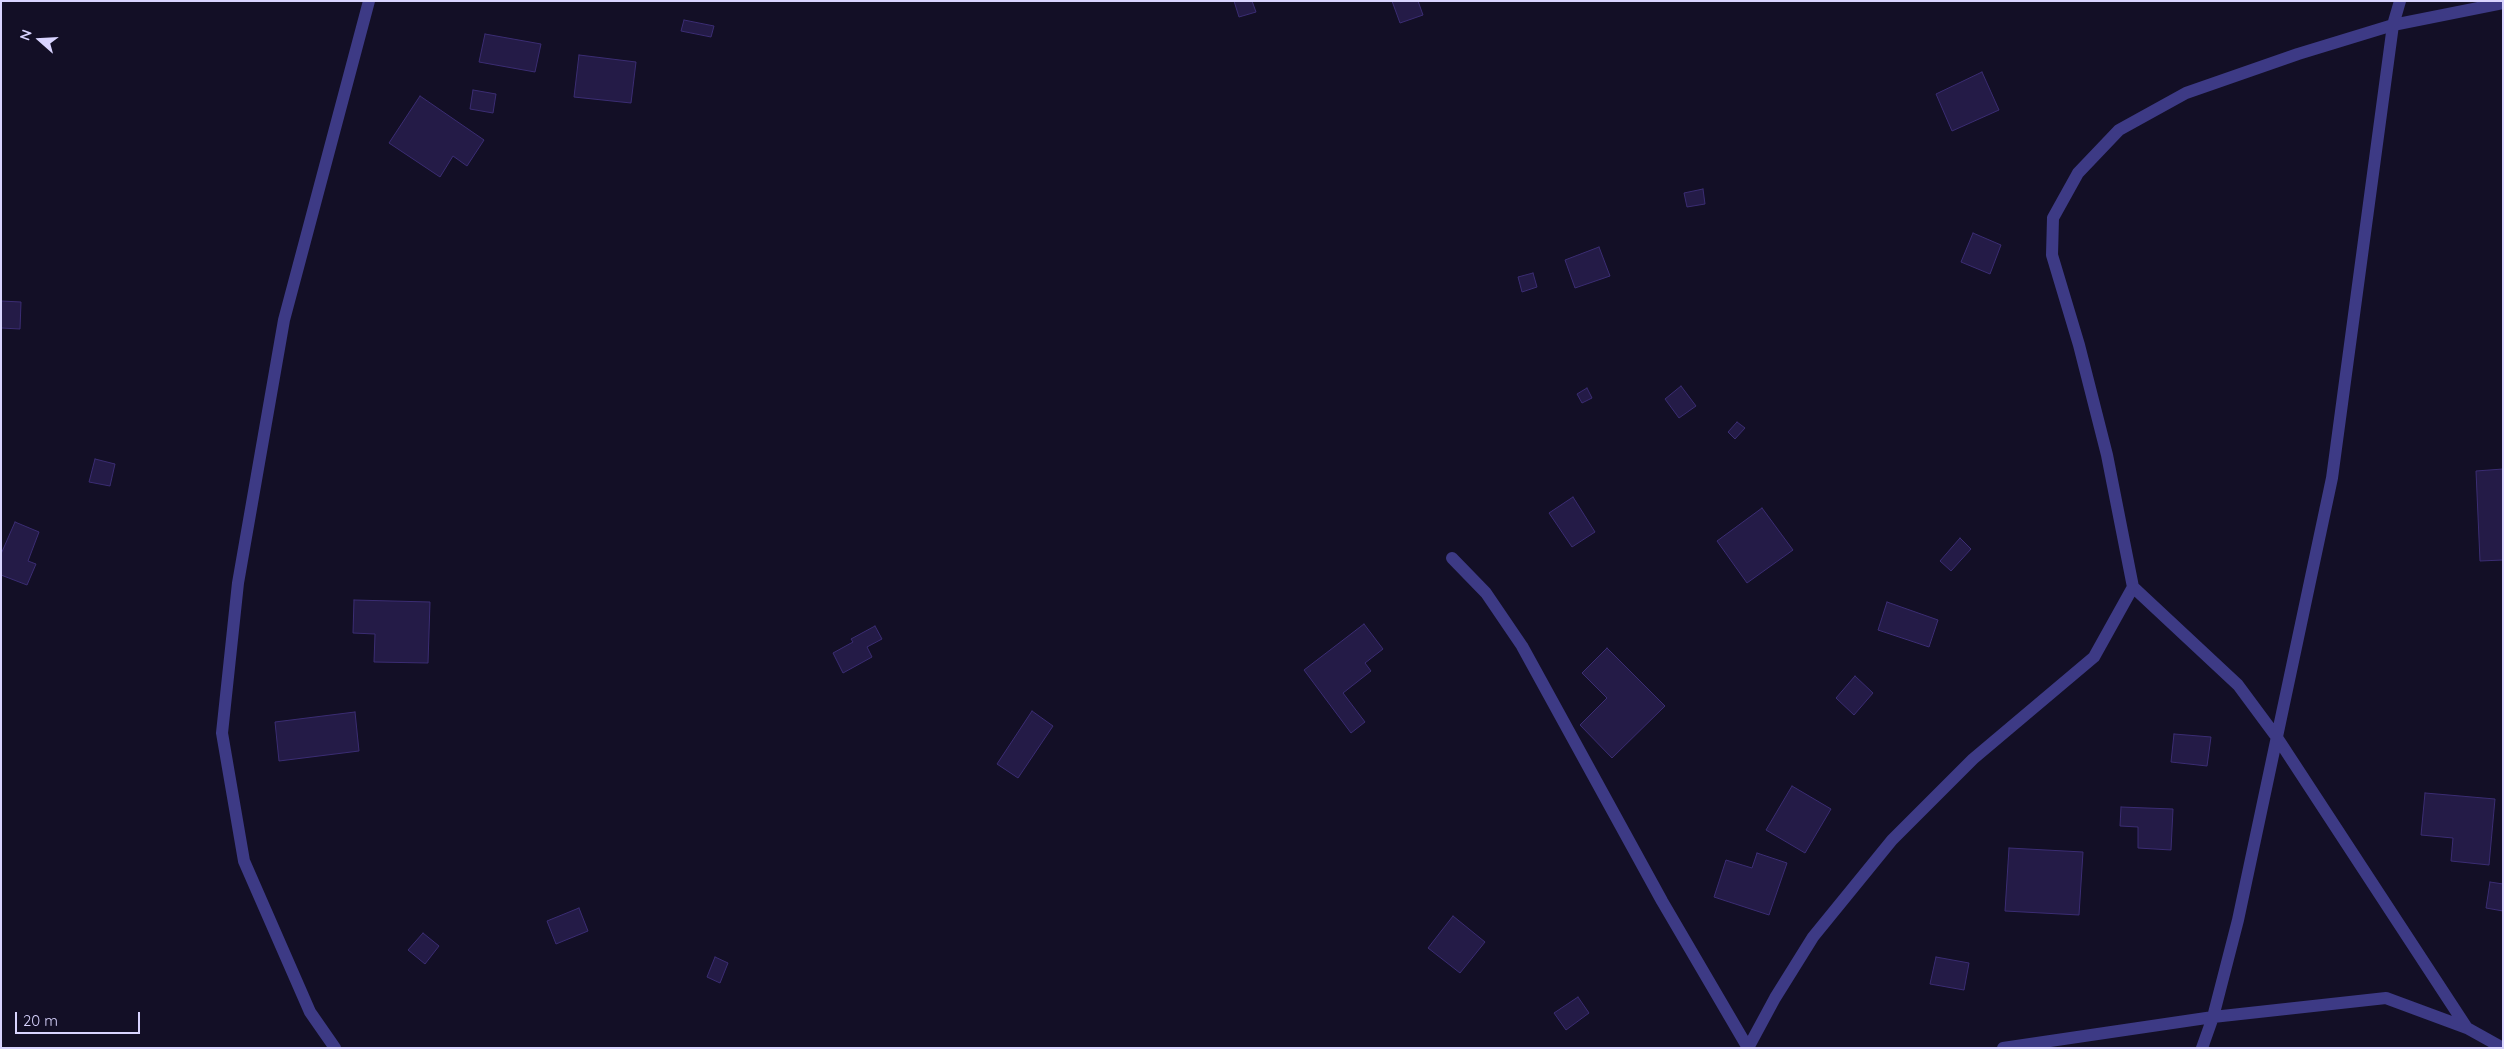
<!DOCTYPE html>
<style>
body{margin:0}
#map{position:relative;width:2504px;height:1049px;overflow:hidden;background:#130f26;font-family:Quicksand,sans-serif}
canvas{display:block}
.frame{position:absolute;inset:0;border:2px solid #d9d4ff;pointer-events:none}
.north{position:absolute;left:15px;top:15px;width:50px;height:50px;-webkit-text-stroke:4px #130f26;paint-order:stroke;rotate:289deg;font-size:14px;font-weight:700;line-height:20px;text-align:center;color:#d9d4ff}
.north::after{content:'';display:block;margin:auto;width:18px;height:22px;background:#d9d4ff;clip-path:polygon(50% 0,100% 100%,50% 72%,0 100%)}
.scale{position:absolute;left:15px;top:1012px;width:125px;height:22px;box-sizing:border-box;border:2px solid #d9d4ff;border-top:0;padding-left:6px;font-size:15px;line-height:18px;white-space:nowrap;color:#d9d4ff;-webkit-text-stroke:4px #130f26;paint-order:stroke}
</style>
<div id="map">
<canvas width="2504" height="1049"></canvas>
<div class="frame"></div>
<div class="north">N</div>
<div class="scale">20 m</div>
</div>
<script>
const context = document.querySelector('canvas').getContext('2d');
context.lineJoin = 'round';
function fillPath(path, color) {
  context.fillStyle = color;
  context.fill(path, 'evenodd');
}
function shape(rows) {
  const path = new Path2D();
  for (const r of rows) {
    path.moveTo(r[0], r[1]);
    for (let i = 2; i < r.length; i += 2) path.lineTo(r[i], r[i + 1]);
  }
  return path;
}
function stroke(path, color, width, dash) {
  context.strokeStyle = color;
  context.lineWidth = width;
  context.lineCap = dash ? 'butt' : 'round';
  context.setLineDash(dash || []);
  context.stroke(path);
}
const building = shape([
 [1234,1,1252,1,1256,12,1239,17,1234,1],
 [1392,1,1418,1,1423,15,1400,23,1392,1],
 [684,20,714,26,711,37,681,31,684,20],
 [485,34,541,44,535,72,479,62,485,34],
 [579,55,636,62,631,103,574,97,579,55],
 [1982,72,1999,110,1952,131,1936,94,1982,72],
 [473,90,496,94,493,113,470,109,473,90],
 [420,96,484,140,467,166,453,156,440,177,389,143,420,96],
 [1703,189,1705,204,1687,207,1684,193,1703,189],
 [1973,233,2001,245,1990,274,1961,262,1973,233],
 [1599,247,1610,276,1575,288,1565,260,1599,247],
 [1533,273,1537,287,1522,292,1518,277,1533,273],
 [1,301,21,302,20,329,1,328,1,301],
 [1681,386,1696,406,1679,418,1665,399,1681,386],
 [1587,388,1592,398,1582,403,1577,394,1587,388],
 [1737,422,1745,428,1735,439,1728,432,1737,422],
 [95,459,115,464,110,486,89,482,95,459],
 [2503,469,2503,560,2480,561,2476,471,2503,469],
 [1573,497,1595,532,1572,547,1549,513,1573,497],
 [1762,508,1793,550,1747,583,1717,541,1762,508],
 [15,522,39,532,28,561,36,564,27,585,1,575,1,554,15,522],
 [1960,538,1971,549,1951,571,1940,561,1960,538],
 [354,600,430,602,428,663,374,662,375,634,353,633,354,600],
 [1887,602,1938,620,1929,647,1878,630,1887,602],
 [1364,624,1383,649,1365,663,1371,671,1343,693,1365,722,1351,733,1304,670,1364,624],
 [875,626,882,639,867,647,872,657,843,673,833,653,853,642,851,639,875,626],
 [1607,648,1665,706,1612,758,1580,725,1607,698,1582,673,1607,648],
 [1855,676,1873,693,1854,715,1836,698,1855,676],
 [1032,711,1053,726,1018,778,997,764,1032,711],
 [355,712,359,751,279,761,275,722,355,712],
 [2174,734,2211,737,2207,766,2171,762,2174,734],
 [1792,786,1831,809,1805,853,1766,830,1792,786],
 [2425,793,2495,799,2489,865,2451,861,2453,838,2421,835,2425,793],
 [2121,807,2173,809,2171,850,2138,848,2138,827,2120,826,2121,807],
 [2009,848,2083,852,2079,915,2005,911,2009,848],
 [1757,853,1787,863,1769,915,1714,897,1726,860,1752,868,1757,853],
 [2490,882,2503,884,2503,911,2486,908,2490,882],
 [579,908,588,931,556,944,547,921,579,908],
 [1453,916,1485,942,1460,973,1428,948,1453,916],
 [423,933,439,946,425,964,408,950,423,933],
 [715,957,728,963,720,983,707,977,715,957],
 [1936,957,1969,963,1964,990,1930,984,1936,957],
 [1578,997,1589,1013,1566,1030,1554,1013,1578,997]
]);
fillPath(building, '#241b47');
stroke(building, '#3b2d73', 1);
stroke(shape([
 [1452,558,1486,593,1522,646,1662,901,1748,1048],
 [2467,1028,2278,739,2238,685,2133,587,2107,455,2079,345,2052,255,2053,218,2078,173,2119,130,2186,93,2298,54,2393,25,2503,3],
 [335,1048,310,1012,244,861,222,733,238,583,284,320,369,1],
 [1748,1048,1775,998,1813,937,1892,840,1973,759,2094,657,2133,587],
 [2003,1048,2213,1017,2386,998,2467,1028,2503,1048],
 [2202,1048,2213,1017,2238,920,2332,478,2393,25,2400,1]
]), '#3d3a85', 12);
</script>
